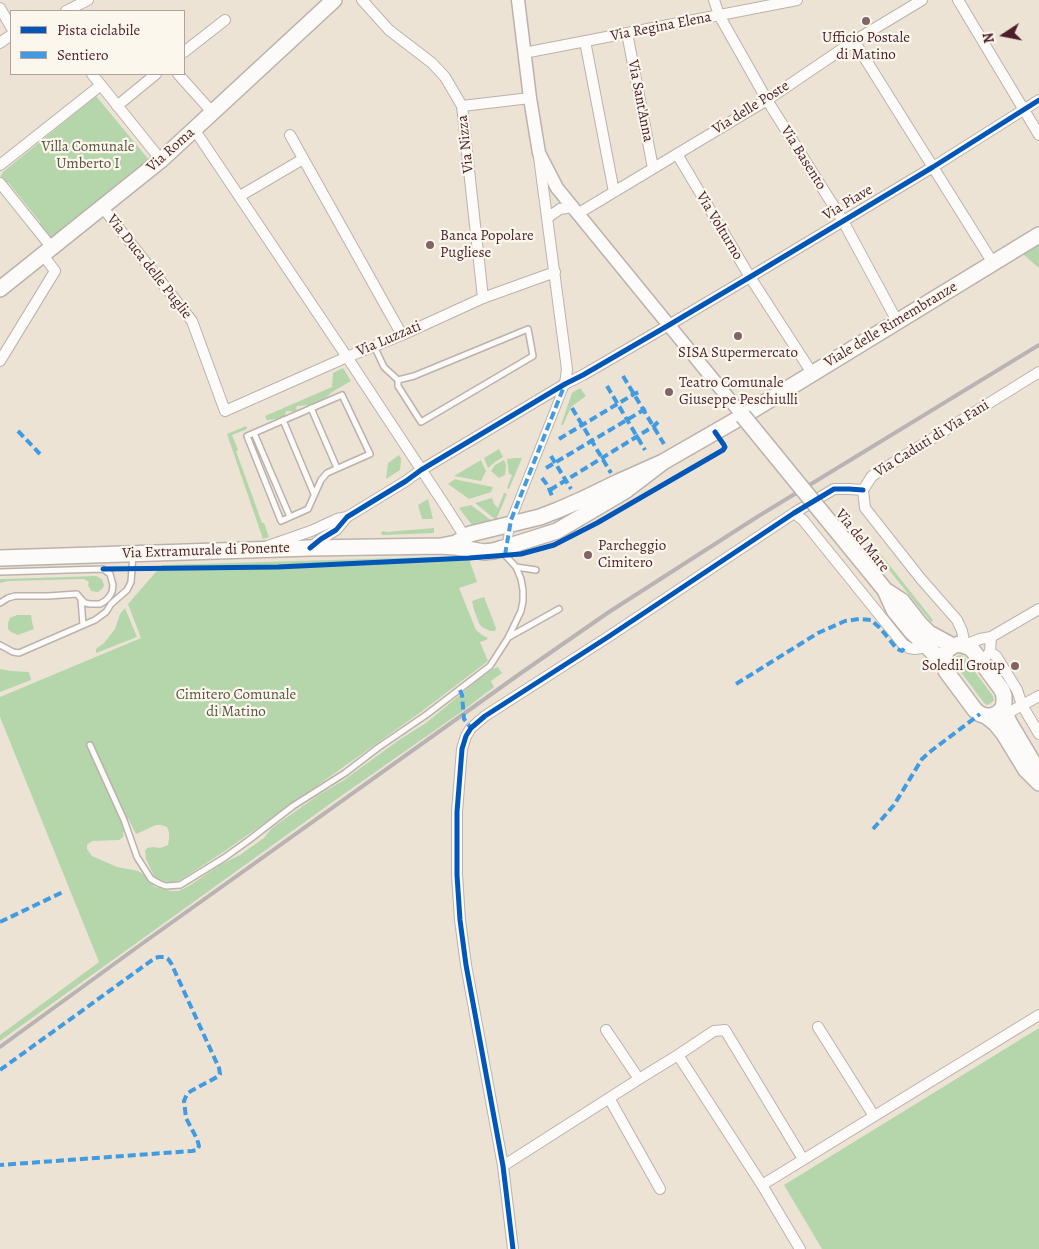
<!DOCTYPE html>
<style>
body{margin:0}
#map{position:relative;width:1039px;height:1249px;overflow:hidden;background:#ece3d5;font-family:Alegreya,serif}
canvas{display:block}
.legend{position:absolute;left:10px;top:10px;width:175px;height:65px;box-sizing:border-box;background:#fbf7ec;border:1px solid #b4a19f;margin:0;padding:6px 9px;list-style:none;font-size:15px;color:#4a1f2b}
.legend li{display:flex;align-items:center;gap:10px;height:25px}
.legend b{width:25px;border:1px solid #b4a19f}
.north{position:absolute;left:979px;top:10px;width:50px;height:50px;-webkit-text-stroke:4px #fbf7ec;paint-order:stroke;rotate:259deg;font-size:14px;font-weight:700;line-height:20px;text-align:center;color:#4a1f2b}
.north::after{content:'';display:block;margin:auto;width:18px;height:22px;background:#4a1f2b;clip-path:polygon(50% 0,100% 100%,50% 72%,0 100%)}
</style>
<div id="map">
<canvas width="1039" height="1249"></canvas>
<ul class="legend">
<li><b style="height:6px;background:#0057b8"></b>Pista ciclabile</li>
<li><b style="height:6px;background:#409be1"></b>Sentiero</li>
</ul>
<div class="north">N</div>
</div>
<script>
const context = document.querySelector('canvas').getContext('2d');
context.lineJoin = 'round';
function fillPath(path, color) {
  context.fillStyle = color;
  context.fill(path, 'evenodd');
}
function shape(rows) {
  const path = new Path2D();
  for (const r of rows) {
    path.moveTo(r[0], r[1]);
    for (let i = 2; i < r.length; i += 2) path.lineTo(r[i], r[i + 1]);
  }
  return path;
}
function stroke(path, color, width, dash) {
  context.strokeStyle = color;
  context.lineWidth = width;
  context.lineCap = dash ? 'butt' : 'round';
  context.setLineDash(dash || []);
  context.stroke(path);
}
function label(font, color, halo, rows, align = 'center') {
  context.font = font + ' Alegreya,serif';
  context.lineWidth = 4.5;
  context.setLineDash([]);
  context.textBaseline = 'middle';
  context.strokeStyle = halo;
  context.fillStyle = color;
  for (const [text, x, y, turn = 0] of rows) {
    context.save();
    context.translate(x, y);
    context.rotate((+turn || 0) * Math.PI / 180);
    context.textAlign = isNaN(turn) ? turn : align;
    if (halo) context.strokeText(text, 0, 0);
    context.fillText(text, 0, 0);
    context.restore();
  }
}
fillPath(shape([
 [96,96,149,160,53,238,50,238,40,225,40,222,8,182,5,185,1,179,1,176,3,172],
 [1039,245,1039,268,1023,254],
 [343,368,351,381,332,392,328,396,316,403,310,405,297,406,296,412,286,411,285,416,277,419,267,420,265,416,332,387,333,373],
 [580,388,586,396,571,407,563,425,561,425,572,393],
 [246,426,247,429,232,435,238,450,236,451,262,523,264,523,269,537,263,539,227,434],
 [499,449,503,457,495,462,488,468,484,458],
 [399,455,401,458,401,462,400,470,386,479,388,463],
 [516,458,522,458,509,489,507,488,512,475,509,474,507,459],
 [481,460,482,463,486,471,481,481,454,476],
 [504,460,506,465,505,475,499,478,491,471,495,465],
 [455,479,458,480,493,487,491,492,469,499,448,484],
 [504,493,507,494,496,520,475,503,492,498,494,504,498,508],
 [428,499,433,519,422,519,418,505],
 [471,505,492,521,472,525,459,508],
 [434,528,434,533,385,535,382,535,381,533,383,531,387,532],
 [871,542,933,620,931,622,868,544],
 [468,556,477,582,459,588,476,630,482,635,488,638,486,640,480,642,488,661,421,712,222,853,180,880,174,882,168,882,160,880,154,876,146,859,145,851,147,848,153,847,160,848,168,845,169,839,169,832,167,827,161,825,156,825,136,834,128,818,121,821,124,828,123,837,119,840,92,841,87,845,87,849,92,856,117,867,138,871,143,874,155,887,171,891,178,891,183,889,192,884,220,865,240,855,264,838,271,829,279,823,317,796,344,780,399,740,426,723,478,680,493,669,498,667,502,673,491,681,494,687,461,712,334,801,0,1041,0,1035,99,962,0,717,0,697,141,638,128,604,162,565],
 [96,576,102,579,104,585,103,588,98,592,91,591,88,585,89,582,84,579,8,581,0,583,0,579,5,579],
 [484,597,496,628,495,631,490,631,482,627,479,623,474,610,472,601],
 [125,608,137,637,96,653,96,649,104,643,115,629,120,614],
 [17,615,31,615,32,622,34,629,18,635,11,632,8,629,8,623,10,618],
 [960,655,963,656,993,696,994,700,991,703,987,705,984,703,955,664,954,660,955,657],
 [0,669,11,671,29,672,31,680,0,692],
 [1039,1028,1039,1249,822,1249,784,1185]
]), '#b4d6aa');
const service = shape([
 [374,346,384,367,398,380,414,376,528,329,533,356,421,422,398,386,398,380],
 [342,395,370,454,327,473,321,480,308,509,281,521,247,436,342,395],
 [311,408,337,468],
 [283,420,314,494],
 [254,433,290,517],
 [516,567,536,570],
 [0,572,103,569,110,574,113,585,112,592,109,597,105,601,100,604,90,604,85,603,81,599,77,594,48,596,15,596,8,598,0,603],
 [81,599,83,625],
 [509,637,559,609],
 [0,645,13,652,19,653,95,620,106,612,111,604,127,590,131,582,133,554],
 [90,745,124,820,137,857,151,879,160,884,166,886,180,885,224,858,249,840,293,806,345,773,379,747,426,715,490,666,508,638,521,611,523,601,523,590,521,579,516,567,505,555,499,553]
]);
const pedestrian = shape([
 [506,549,511,520,565,384]
]);
const minor = shape([
 [362,0,389,30,432,63,445,77,462,106,483,298],
 [714,0,719,15,767,100,843,221,897,321],
 [958,0,1039,135],
 [0,8,11,27],
 [66,11,88,0],
 [627,33,653,168],
 [585,41,614,192],
 [854,41,993,263],
 [0,43,11,35],
 [184,52,225,20],
 [524,53,797,0],
 [92,74,161,160],
 [178,74,212,112],
 [117,106,156,74],
 [462,106,530,98],
 [194,129,347,357,444,504,465,537,466,543],
 [290,135,402,335],
 [677,154,750,277,812,373],
 [539,157,567,369,565,384],
 [0,165,101,85],
 [0,183,52,248],
 [240,196,303,159],
 [103,208,192,321,225,411,347,357,402,335,483,298,555,272],
 [579,213,767,100,854,41,922,0],
 [547,218,560,209,573,207],
 [0,361,55,271,43,255],
 [794,513,803,520,903,644,909,648,915,649,927,647],
 [268,546,311,531,337,519,347,517],
 [310,548,321,539,336,530,347,517,406,481,421,470,565,384,583,375,669,325,750,277,933,167,1039,100],
 [991,637,1039,609],
 [990,652,996,656,1017,690,1022,705,1039,734],
 [981,662,990,652,991,637,980,639,965,645,962,631,957,620,921,579,865,508,863,490,872,476,1039,372],
 [1006,714,1039,696],
 [818,1027,874,1116],
 [606,1030,639,1079],
 [678,1055,762,1185,800,1249],
 [609,1098,660,1189],
 [503,1166,639,1079,678,1055,714,1031,725,1030,803,1159],
 [762,1185,1039,1015],
 [513,1249,503,1166,466,965,460,920,457,875,457,812,462,749,466,736,471,728,485,716,608,637,794,513,834,489,849,489,863,490]
]);
const tertiary = shape([
 [518,0,530,98,539,153,557,188,743,416]
]);
const secondary = shape([
 [0,289,161,160,334,0],
 [663,462,743,416,1039,235],
 [0,558,310,548,441,546,456,547,484,552,493,551,500,549,557,531,625,491,663,462,618,482,581,500,558,510,540,517,470,534,456,543,441,546],
 [885,590,894,610,911,631,943,662],
 [885,590,902,601,920,624,929,633,953,646],
 [959,644,971,648,1002,690,1004,696,1004,702,1003,708,998,713,992,716,986,716,980,714,975,710,946,671,943,662,945,654,948,649,953,646,959,644],
 [1003,708,1009,722,1035,766,1039,778],
 [986,716,996,724,1004,734,1026,770,1039,783]
]);
stroke(service, '#bcb2ab', 8);
stroke(pedestrian, '#bcb2ab', 10);
stroke(minor, '#bcb2ab', 12);
stroke(tertiary, '#bcb2ab', 15);
stroke(secondary, '#bcb2ab', 18);
stroke(service, '#fcfbf9', 5);
stroke(pedestrian, '#fcfbf9', 8);
stroke(minor, '#fcfbf9', 10);
stroke(tertiary, '#fcfbf9', 12);
stroke(secondary, '#fcfbf9', 15);
stroke(shape([
 [0,1047,143,943,521,673,609,612,757,517,1039,345]
]), '#bab3b3', 4);
const secondaryBridge = shape([
 [743,416,885,590]
]);
stroke(secondaryBridge, '#bcb2ab', 18, []);
stroke(secondaryBridge, '#fcfbf9', 15);
stroke(shape([
 [623,376,664,444],
 [607,386,645,450],
 [572,408,611,473],
 [18,431,40,454],
 [559,439,634,394,639,392],
 [551,456,571,489],
 [546,468,647,408],
 [542,478,548,486,552,496],
 [550,490,654,426,658,422],
 [505,555,511,520,565,384],
 [736,684,818,633,845,621,859,619,871,620,880,628,897,649,902,651,906,646],
 [460,690,462,695,464,719,471,728],
 [873,829,894,805,922,759,931,751,980,714],
 [0,922,65,891],
 [0,1070,155,958,159,957,165,957,168,959,171,963,219,1068,220,1074,217,1077,191,1091,187,1094,184,1101,186,1118,197,1139,199,1146,197,1150,192,1151,0,1165]
]), '#409be1', 4, [8, 4]);
stroke(shape([
 [310,548,321,539,336,530,347,517,406,481,421,470,565,384,583,375,669,325,750,277,933,167,1039,100],
 [103,569,278,567,469,558,521,554,554,545,597,523,723,450,725,447,724,445,715,432],
 [513,1249,503,1166,466,965,460,920,457,875,457,812,462,749,466,736,471,728,485,716,608,637,794,513,834,489,849,489,863,490]
]), '#0057b8', 5);
for (const [x, y, r, color] of [
 [866,21,5,"#836466"],
 [430,245,5,"#836466"],
 [738,336,5,"#836466"],
 [669,392,5,"#836466"],
 [588,555,5,"#836466"],
 [1015,666,5,"#836466"]
]) {
  const dot = new Path2D();
  dot.arc(x, y, r, 0, 2 * Math.PI);
  context.fillStyle = color;
  context.fill(dot);
  stroke(dot, '#fbf7ec', 2);
}
label('15px', '#4a1f2b', '#fbf7ec', [
 ["Via Regina Elena",661,27,-11],
 ["Via Sant'Anna",640,101,79],
 ["Via delle Poste",751,108,-32],
 ["Via Nizza",466,144,-96],
 ["Via Roma",171,150,-42],
 ["Via Basento",803,158,58],
 ["Via Piave",848,203,-31],
 ["Via Volturno",719,226,59],
 ["Via Duca delle Puglie",149,267,52],
 ["Viale delle Rimembranze",891,325,-31],
 ["Via Luzzati",389,339,-23],
 ["Via Caduti di Via Fani",932,439,-32],
 ["Via del Mare",862,541,51],
 ["Via Extramurale di Ponente",206,551,-2]
]);
label('15px', '#4a1f2b', '#fbf7ec', [
 ["Ufficio Postale",866,38,"center"],
 ["di Matino",866,55,"center"],
 ["Banca Popolare",440,236],
 ["Pugliese",440,253],
 ["SISA Supermercato",738,353,"center"],
 ["Teatro Comunale",679,383],
 ["Giuseppe Peschiulli",679,400],
 ["Parcheggio",598,546],
 ["Cimitero",598,563],
 ["Soledil Group",1005,666,"right"]
], 'left');
label('15px', '#5c5347', '#fbf7ec', [
 ["Villa Comunale",88,147],
 ["Umberto I",88,164],
 ["Cimitero Comunale",236,695],
 ["di Matino",236,712]
]);
</script>
